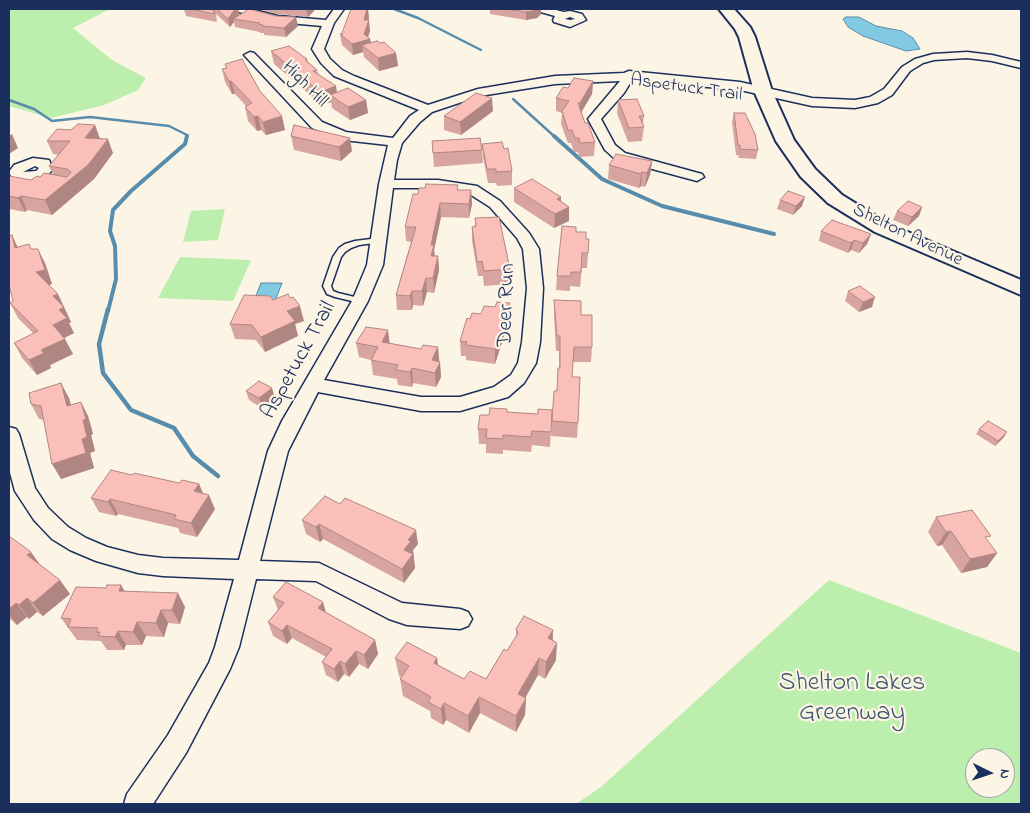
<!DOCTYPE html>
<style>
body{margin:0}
#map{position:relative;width:1030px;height:813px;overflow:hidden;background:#fcf5e5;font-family:"Indie Flower",sans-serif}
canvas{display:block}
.frame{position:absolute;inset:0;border:10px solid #1b2f5e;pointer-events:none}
.north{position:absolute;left:965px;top:748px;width:50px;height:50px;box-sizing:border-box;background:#fcf5e5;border:1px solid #a2a6af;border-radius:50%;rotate:94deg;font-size:14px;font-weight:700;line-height:20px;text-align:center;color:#1b2f5e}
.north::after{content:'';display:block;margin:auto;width:18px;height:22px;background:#1b2f5e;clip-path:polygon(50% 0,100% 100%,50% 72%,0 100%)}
</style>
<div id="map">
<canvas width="1030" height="813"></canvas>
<div class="frame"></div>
<div class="north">N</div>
</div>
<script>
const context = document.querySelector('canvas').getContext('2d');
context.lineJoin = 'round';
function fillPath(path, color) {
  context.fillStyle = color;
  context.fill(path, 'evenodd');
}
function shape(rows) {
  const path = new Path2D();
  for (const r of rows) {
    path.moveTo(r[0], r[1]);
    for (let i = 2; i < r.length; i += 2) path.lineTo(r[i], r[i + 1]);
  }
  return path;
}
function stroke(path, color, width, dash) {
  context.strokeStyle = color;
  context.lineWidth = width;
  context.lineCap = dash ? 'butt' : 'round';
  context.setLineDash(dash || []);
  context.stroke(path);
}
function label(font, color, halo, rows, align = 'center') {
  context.font = font + ' "Indie Flower",sans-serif';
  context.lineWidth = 4.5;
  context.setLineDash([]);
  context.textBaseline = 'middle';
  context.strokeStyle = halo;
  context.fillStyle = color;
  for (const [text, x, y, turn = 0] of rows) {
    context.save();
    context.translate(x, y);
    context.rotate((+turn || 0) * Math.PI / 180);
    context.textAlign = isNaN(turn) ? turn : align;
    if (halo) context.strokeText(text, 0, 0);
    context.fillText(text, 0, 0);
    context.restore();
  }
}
fillPath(shape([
 [9,9,110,9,73,28,112,60,146,78,138,90,104,105,51,118,9,106],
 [225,209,218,240,183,242,191,211],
 [180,257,251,260,233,301,158,298],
 [829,580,1021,653,1021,804,576,804,601,787],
 [975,758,1005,758,1005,788,975,788]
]), '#bceead');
const water = shape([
 [846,17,859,17,876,26,902,31,913,38,920,49,906,51,863,36,848,27,843,19,846,17],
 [261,283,282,283,272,309,251,308,261,283]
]);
fillPath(water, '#81cae1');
stroke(water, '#588cad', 1);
stroke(shape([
 [394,9,418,18,481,50],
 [513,99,555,137],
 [9,100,34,109,52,121,90,117,169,126,187,135,187,137]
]), '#588cad', 2.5);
stroke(shape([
 [554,136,602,179,662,206,774,234],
 [108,311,116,279,115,246,110,231,113,210,131,191,185,144,187,136]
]), '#588cad', 4);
stroke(shape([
 [108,309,99,344,103,373,131,410,174,428,193,456,218,476]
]), '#588cad', 4.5);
const lane = shape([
 [379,238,382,238,382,242,359,245,351,248,345,252,341,257,331,286,333,291,338,293,363,299,364,301,363,303,360,303,335,297,327,294,323,286,333,257,339,248,345,244,355,241,379,238]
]);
const street = shape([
 [234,9,250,9,278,16,326,20,334,9,344,9,334,23,324,49,330,59,342,70,354,76,428,105,478,89,555,76,624,73,629,71,740,82,812,98,855,100,870,97,884,89,902,67,915,59,933,54,967,52,992,55,1021,62,1021,68,992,61,967,58,934,60,923,63,910,71,892,95,878,103,855,108,812,106,740,90,632,80,624,93,601,119,615,145,625,153,702,174,704,177,697,181,615,159,605,150,588,119,620,81,555,84,480,96,432,112,420,122,402,143,397,160,394,180,438,180,477,186,500,201,529,233,539,249,543,288,540,342,536,363,524,383,508,397,460,411,421,411,318,392,288,451,260,561,319,563,402,603,460,609,468,612,472,619,468,626,460,629,407,625,389,619,316,581,256,579,239,647,230,669,186,753,153,804,124,804,127,794,168,735,209,663,215,647,234,579,163,576,138,573,96,561,70,550,52,539,34,520,15,491,9,469,9,427,16,429,19,434,35,488,48,508,68,527,86,538,107,547,138,555,163,558,239,560,268,451,282,421,352,301,367,265,379,184,388,145,343,140,312,128,244,55,250,52,254,53,322,122,346,132,393,138,410,116,419,110,334,76,321,63,312,49,322,26,278,22,235,11,234,9],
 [393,188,438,188,468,193,490,207,517,238,523,249,527,288,522,342,518,363,511,375,494,387,460,397,421,397,324,380,368,301,383,265,393,188],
 [536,9,552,9,564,12,570,11,582,14,586,20,570,27,554,22,553,20,555,16,537,11,536,9],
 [570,17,575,19,570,20,565,19,570,17],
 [33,158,49,160,53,169,46,177,31,181,12,178,9,172,14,165,33,158],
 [35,166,39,168,36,171,23,172,35,166]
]);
const secondary = shape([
 [719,9,734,9,750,27,755,37,772,91,794,140,815,169,842,195,889,224,1021,280,1021,295,875,232,828,203,801,177,776,141,754,91,739,37,735,29,719,9]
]);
stroke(lane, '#1b2f5e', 3);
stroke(street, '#1b2f5e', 3);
stroke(secondary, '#1b2f5e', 4);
fillPath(lane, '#fcf5e5');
fillPath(street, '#fcf5e5');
fillPath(secondary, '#fcf5e5');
fillPath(shape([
 [184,9,238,9,239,14,238,16,298,26,286,37,264,35,264,33,260,33,260,32,235,27,234,22,230,27,216,14,217,22,186,16],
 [261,9,314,9,314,11,308,17,278,14,261,10],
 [490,9,541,9,541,14,537,18,526,20,490,14],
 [369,17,368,20,370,31,368,37,370,39,371,42,380,43,396,53,398,66,379,71,364,57,363,52,353,55,342,45,340,34],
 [271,51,307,59,308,62,317,70,318,74,337,92,366,100,368,113,350,120,332,108,331,102,322,105,274,64],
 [225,64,260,91,285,130,266,135,261,130,257,131,248,121,245,107,246,106,235,94,232,94,225,82,222,69,226,68],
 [593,81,592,94,581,113,585,123,595,142,594,156,579,157,578,152,574,152,571,143,568,143,561,124,562,113,556,111,556,98,568,88],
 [618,100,644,116,643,124,644,127,642,141,628,142,617,113],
 [493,111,461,135,444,130,444,116],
 [734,113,758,150,756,159,739,158,738,155,736,155,732,122],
 [95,125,100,139,113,153,94,179,52,215,27,210,25,212,9,209,9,176,31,180,40,177,53,174,49,166,59,155,53,154,47,141,71,130],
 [294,125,352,151,341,161,294,150,291,136],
 [432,141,482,150,483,163,434,167],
 [482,144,504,149,512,171,512,185,497,186,496,183,488,183,483,157],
 [652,161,650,175,645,187,641,186,639,188,608,179,609,165],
 [514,188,561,197,561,201,569,207,569,221,554,228,514,202],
 [471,190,472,204,469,218,441,217,434,250,435,256,438,256,439,270,434,293,427,292,423,306,413,305,412,310,397,310,396,295,411,242,406,241,405,227,418,194],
 [780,200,802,206,793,215,777,209],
 [922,207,919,216,908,226,893,220,897,211],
 [475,218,510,269,510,284,484,286,483,276,478,276,472,241,472,227,475,226],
 [821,231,871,234,867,244,859,253,851,250,848,253,819,241],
 [576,232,586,239,589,239,587,268,582,268,580,287,570,286,570,291,556,290,557,276],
 [29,244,31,249,45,263,52,284,48,285,63,306,71,322,69,323,74,333,64,338,73,354,50,365,51,368,37,375,22,358,14,343,34,334,18,318,10,303,13,301,18,247],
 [848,291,872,307,859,312,845,301],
 [273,300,304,321,295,324,298,336,265,352,256,340,235,339,230,324],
 [554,300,581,315,592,347,591,362,573,362,572,377,578,423,577,438,551,436,554,391,557,391,559,368,559,351,556,351,554,315],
 [510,303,510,318,495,364,466,360,466,356,461,356,460,341,470,319,495,307],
 [356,343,390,343,421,349,438,347,441,377,436,387,413,383,412,387,398,385,397,379,373,375,371,360,359,357],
 [246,391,275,398,262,408,249,400],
 [69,398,71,405,88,416,93,434,91,435,95,451,90,453,94,468,61,479,44,420,39,419,31,404],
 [552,410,550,447,532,445,531,452,503,450,503,454,486,453,486,444,479,444,478,429,489,415,507,412,538,414],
 [979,429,1004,437,995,446,976,434],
 [179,483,199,484,203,494,215,509,197,537,180,533,178,528,118,514,116,516,99,512,91,498],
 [340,504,418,544,413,550,415,568,404,583,323,539,320,542,306,534,302,520],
 [936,517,997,553,987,567,961,573,942,545,937,546,928,532],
 [9,536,38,563,70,594,43,616,37,612,29,619,27,617,17,625,9,618],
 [121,585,124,591,185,607,180,624,168,623,164,637,146,636,142,645,126,645,124,650,107,650,101,641,77,640,61,618,106,588],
 [273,597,326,613,375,640,378,654,368,669,359,664,349,677,344,674,338,682,326,675,322,662,326,657,292,638,287,644,273,636,268,622,278,610],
 [516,629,553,630,553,640,556,660,545,679,538,675,525,698,526,698,525,715,516,732,480,713,469,733,446,720,443,725,431,718,430,711,403,696,400,679,401,677,399,676,395,658,437,658,438,665,464,679,486,679,507,651,516,636]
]), '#d8a4a0');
fillPath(shape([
 [235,9,238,9,239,14,236,19,233,19,234,22,230,27,228,19],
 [306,9,314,9,314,11,308,17],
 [367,9,368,9,369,17,366,28,369,20,370,31,367,40,370,39,372,50,362,45,363,52,353,55,352,44,364,20],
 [538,9,541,9,541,14,537,18,526,20,526,12],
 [296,17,298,26,286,37,284,28],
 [396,53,398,66,379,71,378,58],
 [229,81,231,81,235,94,232,94],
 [593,81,592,94,579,116,580,103],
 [336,86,338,99,330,95,331,102,322,105,320,92],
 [492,98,493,111,461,135,460,122],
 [366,100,368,113,350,120,348,107],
 [258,116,261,130,257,131,254,117],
 [282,116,285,130,266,135,263,122],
 [95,125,100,139,85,138],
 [12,134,18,148,9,154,9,136],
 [350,138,352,151,341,161,339,147],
 [108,139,113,153,94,179,52,215,45,200],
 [652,161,650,175,645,187,647,173],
 [642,172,641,186,639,188,641,174],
 [471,190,472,204,469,218,469,204],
 [21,196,27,210,25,212,18,198],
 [561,197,561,211,569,207,569,221,554,228,555,214,557,199],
 [805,197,802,206,793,215,796,206],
 [440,203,441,217,434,250,435,260,432,270,431,245],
 [922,207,919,216,908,226,912,217],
 [871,234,867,244,859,253,863,243],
 [12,235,19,250,15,248],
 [854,240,851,250,848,253,851,243],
 [38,249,45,263,52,284,43,287,36,272],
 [438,256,439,270,434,293,433,278],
 [426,278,427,292,423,306,422,291],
 [412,291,413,305,412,310,410,296],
 [58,294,71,322,69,323,74,333,60,340,53,325,53,296],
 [875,297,872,307,859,312,863,302],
 [510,303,510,318,495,364,495,349],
 [300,306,304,321,295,324,298,336,265,352,261,337,287,311],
 [388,330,390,345,382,342],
 [65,339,73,354,50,365,51,368,37,375,29,360,41,350],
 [438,347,439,362,432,360],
 [440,362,441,377,436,387,435,373],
 [412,368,413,383,412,387,410,372],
 [61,383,69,398,75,421,67,406],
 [272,388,275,398,262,408,259,398],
 [81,402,88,416,93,434,91,435,95,451,90,453,94,468,61,479,52,464,83,420],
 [1007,432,1004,437,995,446,998,441],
 [199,484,205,498,194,491],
 [209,495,215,509,197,537,191,523],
 [110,499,118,514,116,516,108,502],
 [319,524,323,539,320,542,316,527],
 [416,530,418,544,413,550,415,568,404,583,402,569,404,550,408,540],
 [951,531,942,545,937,546,946,532],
 [31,552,41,566,27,555],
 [997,553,987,567,961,573,970,559],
 [60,580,70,594,43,616,33,603],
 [121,585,129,599,119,591],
 [178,593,185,607,180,624,172,610],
 [27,598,37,612,29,619,19,605],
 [323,602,327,616,318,608],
 [16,603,27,617,17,625,9,614,9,609],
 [161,610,168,623,164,637,156,623],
 [137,622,146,636,142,645,133,632],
 [287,625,292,638,287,644,282,631],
 [553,630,552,647,548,638],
 [118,631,126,645,124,650,115,637],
 [375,640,378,654,368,669,364,655],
 [557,643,556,660,545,679,546,662],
 [356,651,359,664,349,677,345,664],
 [437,658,439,675,434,663],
 [539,658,538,675,518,711,518,694],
 [340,661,344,674,338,682,334,669],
 [479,697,480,713,469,733,468,716],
 [526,698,525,715,516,732,516,716],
 [444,703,446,720,443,725,441,709]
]), '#b08682');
const building = shape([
 [190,9,212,9,215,14,190,9],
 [217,9,235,9,228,19,217,9],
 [249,9,276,16,296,17,284,28,262,26,263,25,259,24,260,23,233,19,249,9],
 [351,9,367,9,364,20,369,20,364,34,370,39,352,44,340,34,343,34,342,33,351,9],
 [508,9,538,9,537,10,526,12,508,9],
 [377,41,380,43,384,42,396,53,378,58,362,45,377,41],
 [289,46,307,59,305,60,317,70,313,71,336,86,320,92,271,51,289,46],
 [242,59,260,91,282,116,263,122,258,116,254,117,245,107,252,103,231,81,229,81,222,69,227,68,225,64,242,59],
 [574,78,593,81,580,103,578,103,585,123,588,123,595,142,580,143,579,138,575,138,572,130,568,130,562,111,569,101,556,98,563,87,568,88,574,78],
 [348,88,366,100,348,107,330,95,348,88],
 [476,93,492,98,460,122,444,116,476,93],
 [637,99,644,116,639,116,644,127,629,128,618,100,637,99],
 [734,113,745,113,755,134,758,150,740,149,740,145,738,145,734,113],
 [78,124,95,125,85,138,108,139,88,165,45,200,21,196,18,198,9,196,9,176,31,180,37,176,40,177,44,173,67,177,71,172,67,169,49,166,70,141,47,141,57,129,71,130,78,124],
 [294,125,350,138,339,147,291,136,294,125],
 [480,138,482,150,433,153,432,141,480,138],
 [502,142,504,149,508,148,512,171,496,172,496,169,487,169,482,144,502,142],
 [616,154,652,161,647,173,642,172,641,174,609,165,616,154],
 [532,179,561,197,557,199,569,207,555,214,514,188,532,179],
 [426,184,458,185,457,190,471,190,469,204,440,203,431,245,434,245,431,256,438,256,433,278,426,278,422,291,412,291,410,296,396,295,416,227,405,227,413,194,418,194,419,188,425,188,426,184],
 [788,191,805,197,796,206,780,200,788,191],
 [908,201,922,207,912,217,897,211,908,201],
 [499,217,510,269,484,271,482,261,477,262,472,227,476,226,475,218,499,217],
 [832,220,871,234,863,243,854,240,851,243,821,231,832,220],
 [562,226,576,227,576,232,586,232,586,239,589,239,588,253,582,253,581,272,571,272,571,276,557,276,562,226],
 [12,235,15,248,29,244,31,249,38,249,45,270,36,272,58,294,53,296,64,307,59,310,67,318,53,325,65,339,41,350,44,353,29,360,14,343,38,331,10,303,13,301,9,285,9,236,12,235],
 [860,286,875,297,863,302,848,291,860,286],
 [288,294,290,298,293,297,300,306,287,311,295,321,261,337,252,325,230,324,244,295,270,296,273,300,288,294],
 [554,300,581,301,581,315,592,315,592,347,574,347,572,377,580,377,578,423,552,421,554,391,557,391,558,368,560,368,560,336,557,336,554,300],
 [497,302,510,303,495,349,466,345,467,342,460,341,467,318,470,319,472,313,481,314,484,306,495,307,497,302],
 [366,327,388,330,382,342,421,349,423,345,438,347,432,360,440,362,435,373,412,368,410,372,396,370,398,365,371,360,378,347,356,343,366,327],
 [259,381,272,388,259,398,246,391,259,381],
 [61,383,67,406,81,402,86,419,83,420,87,437,82,439,86,453,52,464,41,406,31,404,29,393,61,383],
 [490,408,507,409,507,412,538,414,538,409,552,410,551,432,532,431,531,437,503,435,503,439,486,438,487,429,478,429,480,415,489,415,490,408],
 [988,421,1007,432,998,441,979,429,988,421],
 [111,470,132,475,134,473,179,483,182,480,199,484,194,491,209,495,191,523,174,519,176,515,110,499,108,502,91,498,111,470],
 [325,496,340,504,345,498,416,530,408,540,411,541,404,550,413,554,402,569,319,524,316,527,302,520,325,496],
 [972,510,991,536,985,537,997,553,970,559,951,531,946,532,936,517,972,510],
 [9,536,31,552,27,555,60,580,33,603,27,598,19,605,16,603,9,609,9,536],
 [286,582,323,602,318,608,375,640,364,655,356,651,345,664,340,661,334,669,322,662,332,649,287,625,282,631,268,622,284,603,273,597,286,582],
 [107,585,121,585,119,591,178,593,172,610,161,610,156,623,137,622,133,632,118,631,115,637,98,636,100,632,96,632,98,628,68,627,71,619,61,618,76,587,106,588,107,585],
 [524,616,553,630,548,638,557,643,546,662,539,658,518,694,526,698,516,716,479,697,468,716,444,703,441,709,428,702,431,697,400,679,409,666,395,658,407,642,437,658,434,663,464,679,470,671,486,679,504,649,507,651,518,633,516,629,524,616]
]);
fillPath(building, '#fbbfba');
stroke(building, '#b08682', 1);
label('19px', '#1b2f5e', '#fcf5e5', [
 ["High Hill",304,85,46],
 ["Aspetuck Trail",686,89,8],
 ["Shelton Avenue",907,236,26]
]);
label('22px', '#1b2f5e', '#fcf5e5', [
 ["Deer Run",508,305,-88],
 ["Aspetuck Trail",300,361,-61]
]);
label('26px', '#3b556e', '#fcf5e5', [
 ["Shelton Lakes",852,685],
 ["Greenway",852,715]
]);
</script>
